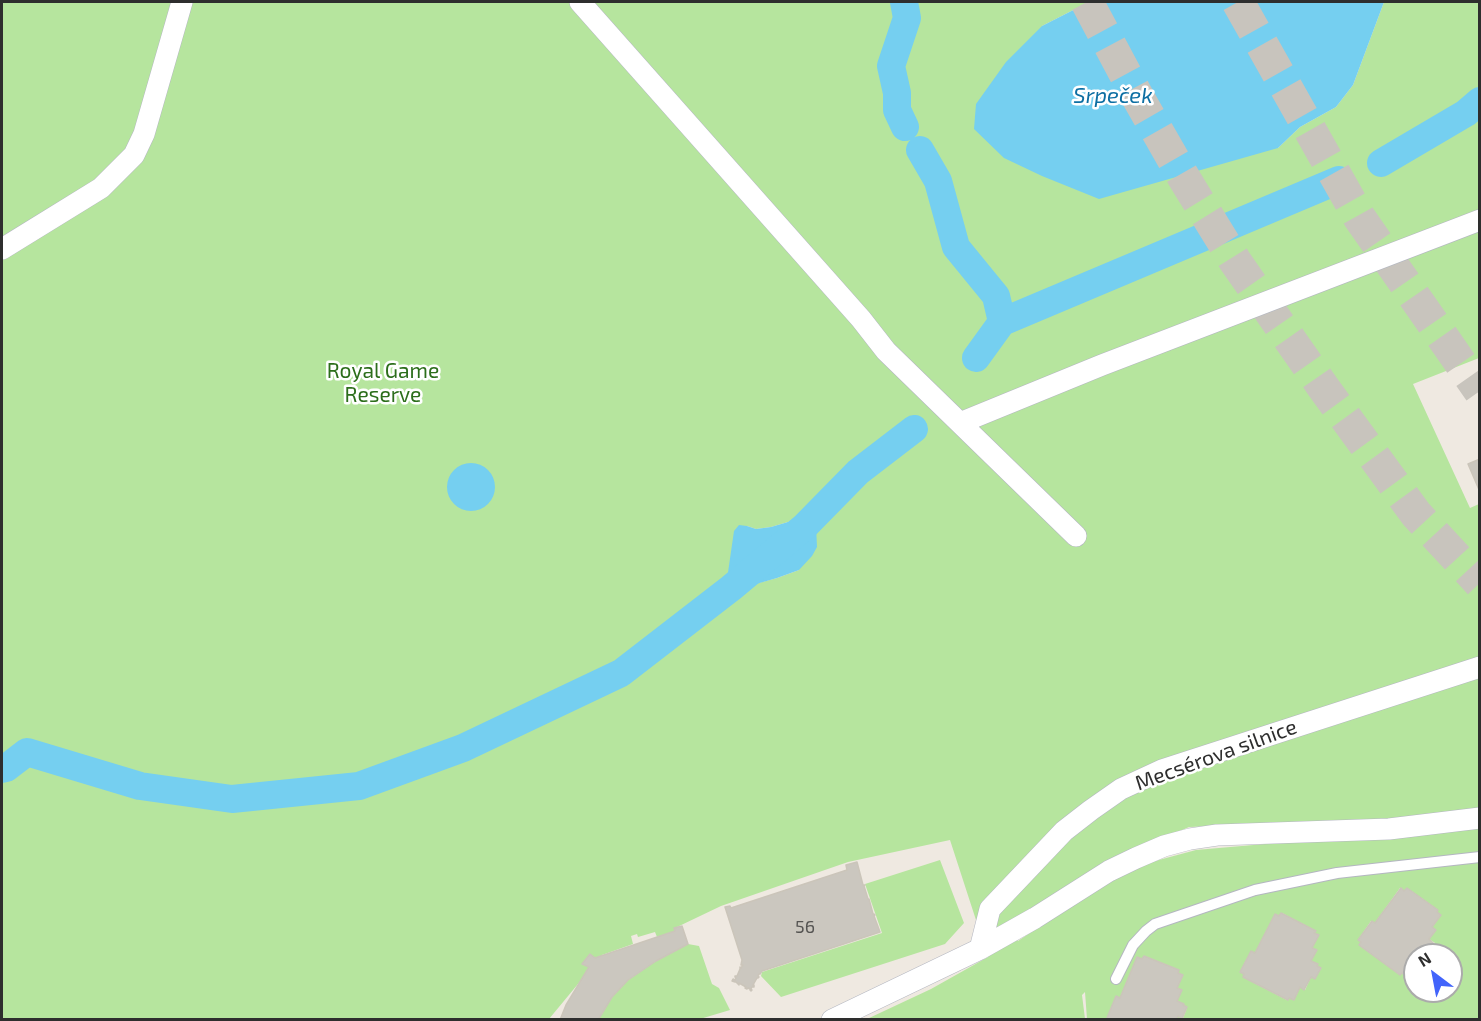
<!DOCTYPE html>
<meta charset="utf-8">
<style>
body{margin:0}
#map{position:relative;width:1481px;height:1021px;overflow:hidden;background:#efe9e1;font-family:"Exo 2",sans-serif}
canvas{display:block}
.frame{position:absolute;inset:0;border:3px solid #2e2e2e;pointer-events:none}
.north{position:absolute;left:1403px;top:943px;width:60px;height:60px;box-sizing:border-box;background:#fff;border:2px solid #ababab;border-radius:50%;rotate:328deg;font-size:16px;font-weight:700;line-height:24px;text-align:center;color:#2e2e2e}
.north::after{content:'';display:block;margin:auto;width:21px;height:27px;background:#4264fb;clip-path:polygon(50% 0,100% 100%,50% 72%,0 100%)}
</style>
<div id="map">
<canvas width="1481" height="1021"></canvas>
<div class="frame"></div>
<div class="north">N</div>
</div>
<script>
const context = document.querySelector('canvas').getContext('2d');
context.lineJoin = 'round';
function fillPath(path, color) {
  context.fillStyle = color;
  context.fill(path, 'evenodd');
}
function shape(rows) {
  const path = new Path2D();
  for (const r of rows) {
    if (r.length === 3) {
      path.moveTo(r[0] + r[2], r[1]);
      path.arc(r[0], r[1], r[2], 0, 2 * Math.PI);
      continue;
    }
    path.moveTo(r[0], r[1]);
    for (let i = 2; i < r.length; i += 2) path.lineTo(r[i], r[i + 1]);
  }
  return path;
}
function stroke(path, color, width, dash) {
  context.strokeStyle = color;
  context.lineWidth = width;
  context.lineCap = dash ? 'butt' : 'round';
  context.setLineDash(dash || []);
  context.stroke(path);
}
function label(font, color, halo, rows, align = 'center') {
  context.font = font + ' "Exo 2",sans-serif';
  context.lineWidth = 5;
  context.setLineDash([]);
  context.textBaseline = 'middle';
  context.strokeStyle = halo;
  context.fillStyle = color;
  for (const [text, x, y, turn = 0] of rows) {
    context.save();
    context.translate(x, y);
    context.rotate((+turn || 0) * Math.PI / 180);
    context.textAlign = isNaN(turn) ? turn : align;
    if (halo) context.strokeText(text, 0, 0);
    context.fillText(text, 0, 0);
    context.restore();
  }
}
fillPath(shape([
 [2,2,1089,2,1042,26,1278,148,1300,127,1336,107,1353,85,1384,2,1479,2,1479,358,1413,384,1470,508,1479,504,1479,808,1434,817,1189,827,1102,865,1011,932,1018,941,1099,886,1144,864,1196,850,1460,827,1479,823,1480,923,1478,926,1480,928,1479,1019,1176,1019,1178,1016,1183,1018,1187,1008,1183,1005,1183,1004,1177,1001,1177,988,1183,975,1178,973,1179,970,1144,956,1142,959,1137,957,1120,998,1116,996,1107,1018,1110,1019,1087,1019,1085,992,1082,995,1085,1019,867,1019,931,989,988,957,950,840,848,862,721,906,675,928,675,931,657,937,655,932,638,937,637,934,631,936,633,944,602,955,549,1019,2,1019],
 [805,517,799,570,777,578,725,592,730,564,747,526,756,529,771,527],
 [1400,888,1404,891,1407,888,1438,910,1437,912,1441,915,1432,927,1436,930,1429,939,1435,943,1433,955,1451,955,1451,991,1415,991,1415,965,1406,976,1402,973,1400,975,1360,945,1361,942,1358,940,1371,921,1375,923],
 [1282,913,1315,931,1314,933,1318,935,1312,948,1316,950,1311,961,1317,964,1317,966,1321,968,1315,979,1311,977,1305,990,1300,987,1294,1000,1289,998,1287,1000,1243,977,1244,974,1240,972,1251,951,1255,953,1275,914,1279,916],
 [940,860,964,923,945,944,781,997,761,976,762,972,882,933,865,884],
 [688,944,699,946,712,984,719,988,730,1010,700,1019,598,1020,612,997,628,980,656,961]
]), '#b6e59e');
fillPath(shape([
 [1089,2,1384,2,1353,85,1336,107,1300,127,1278,148,1099,199,1042,176,1004,158,974,129,976,104,1006,62,1042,26],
 [471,487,24],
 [805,517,816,525,817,547,812,556,799,570,777,578,725,593,734,531,739,525,747,526,756,529,771,527]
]), '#75cff0');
stroke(shape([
 [904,2,907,18,891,66,897,93,897,110,905,127],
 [920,150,938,181,956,247,996,296,1002,322],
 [1381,163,1466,113,1480,101],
 [976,358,1002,322,1339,180],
 [2,769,6,768,27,752,140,786,232,799,359,786,463,748,621,673,731,588,804,527,858,472,914,429]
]), '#75cff0', 28);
const building = shape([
 [1480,459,1480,492,1468,464,1480,459],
 [857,862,863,885,865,885,864,886,868,899,869,899,873,914,874,914,875,915,874,916,880,932,762,971,760,974,759,974,758,976,759,977,758,978,757,978,753,985,754,985,754,987,752,987,751,989,752,990,751,991,750,990,750,989,748,988,747,989,745,988,746,987,739,983,739,985,735,981,735,982,732,981,733,979,735,980,736,978,735,977,735,976,737,976,740,969,740,967,741,968,743,965,741,965,742,960,725,907,730,906,731,908,847,870,846,865,857,862],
 [1401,888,1404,891,1407,888,1438,910,1437,912,1441,915,1432,927,1436,930,1429,939,1438,948,1433,955,1415,955,1415,965,1406,976,1402,973,1400,975,1359,945,1361,942,1358,940,1372,921,1375,923,1401,888],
 [1281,913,1316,931,1314,933,1319,935,1312,948,1317,950,1311,961,1318,964,1317,966,1321,968,1315,979,1311,977,1304,990,1300,987,1294,1000,1289,998,1288,1000,1243,977,1244,974,1240,972,1251,951,1255,953,1275,914,1279,916,1281,913],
 [682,926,688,944,656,961,628,980,612,997,598,1020,560,1020,566,1005,589,967,582,964,590,954,595,958,675,931,674,928,682,926],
 [1144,956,1179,970,1178,973,1183,975,1177,988,1182,990,1177,1001,1184,1004,1183,1005,1187,1007,1182,1019,1178,1016,1176,1020,1110,1020,1107,1018,1116,996,1120,998,1137,957,1142,959,1144,956]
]);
fillPath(building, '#cbc7bf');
stroke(building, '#cbc5ba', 1.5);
stroke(shape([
 [1087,2,1136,94,1184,178,1235,261,1323,387,1416,514,1480,583],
 [1238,2,1359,217,1480,391]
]), '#c8c4bd', 33, [33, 16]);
const lane = shape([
 [1116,979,1133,945,1146,931,1155,924,1255,890,1337,873,1480,857]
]);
const street = shape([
 [580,2,861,319,886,351,1076,536],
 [2,249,101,188,134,155,144,134,182,2],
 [960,423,1102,365,1480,220],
 [980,949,990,909,1064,831,1091,810,1121,789,1162,770,1480,667],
 [832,1020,980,949,1035,918,1109,871,1136,858,1164,846,1190,839,1217,835,1389,829,1480,818]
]);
stroke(lane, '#b4b7c1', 12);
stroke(street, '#b4b7c1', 22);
stroke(lane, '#fff', 10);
stroke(street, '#fff', 21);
label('18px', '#555452', null, [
 ["56",805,927]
]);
label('21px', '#2c6e1b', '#fff', [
 ["Royal Game",383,371],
 ["Reserve",383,395]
]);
label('21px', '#2e2e2e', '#fff', [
 ["Mecsérova silnice",1216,755,-20]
]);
label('italic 22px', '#0d6fa3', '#fff', [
 ["Srpeček",1113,96]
]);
</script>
